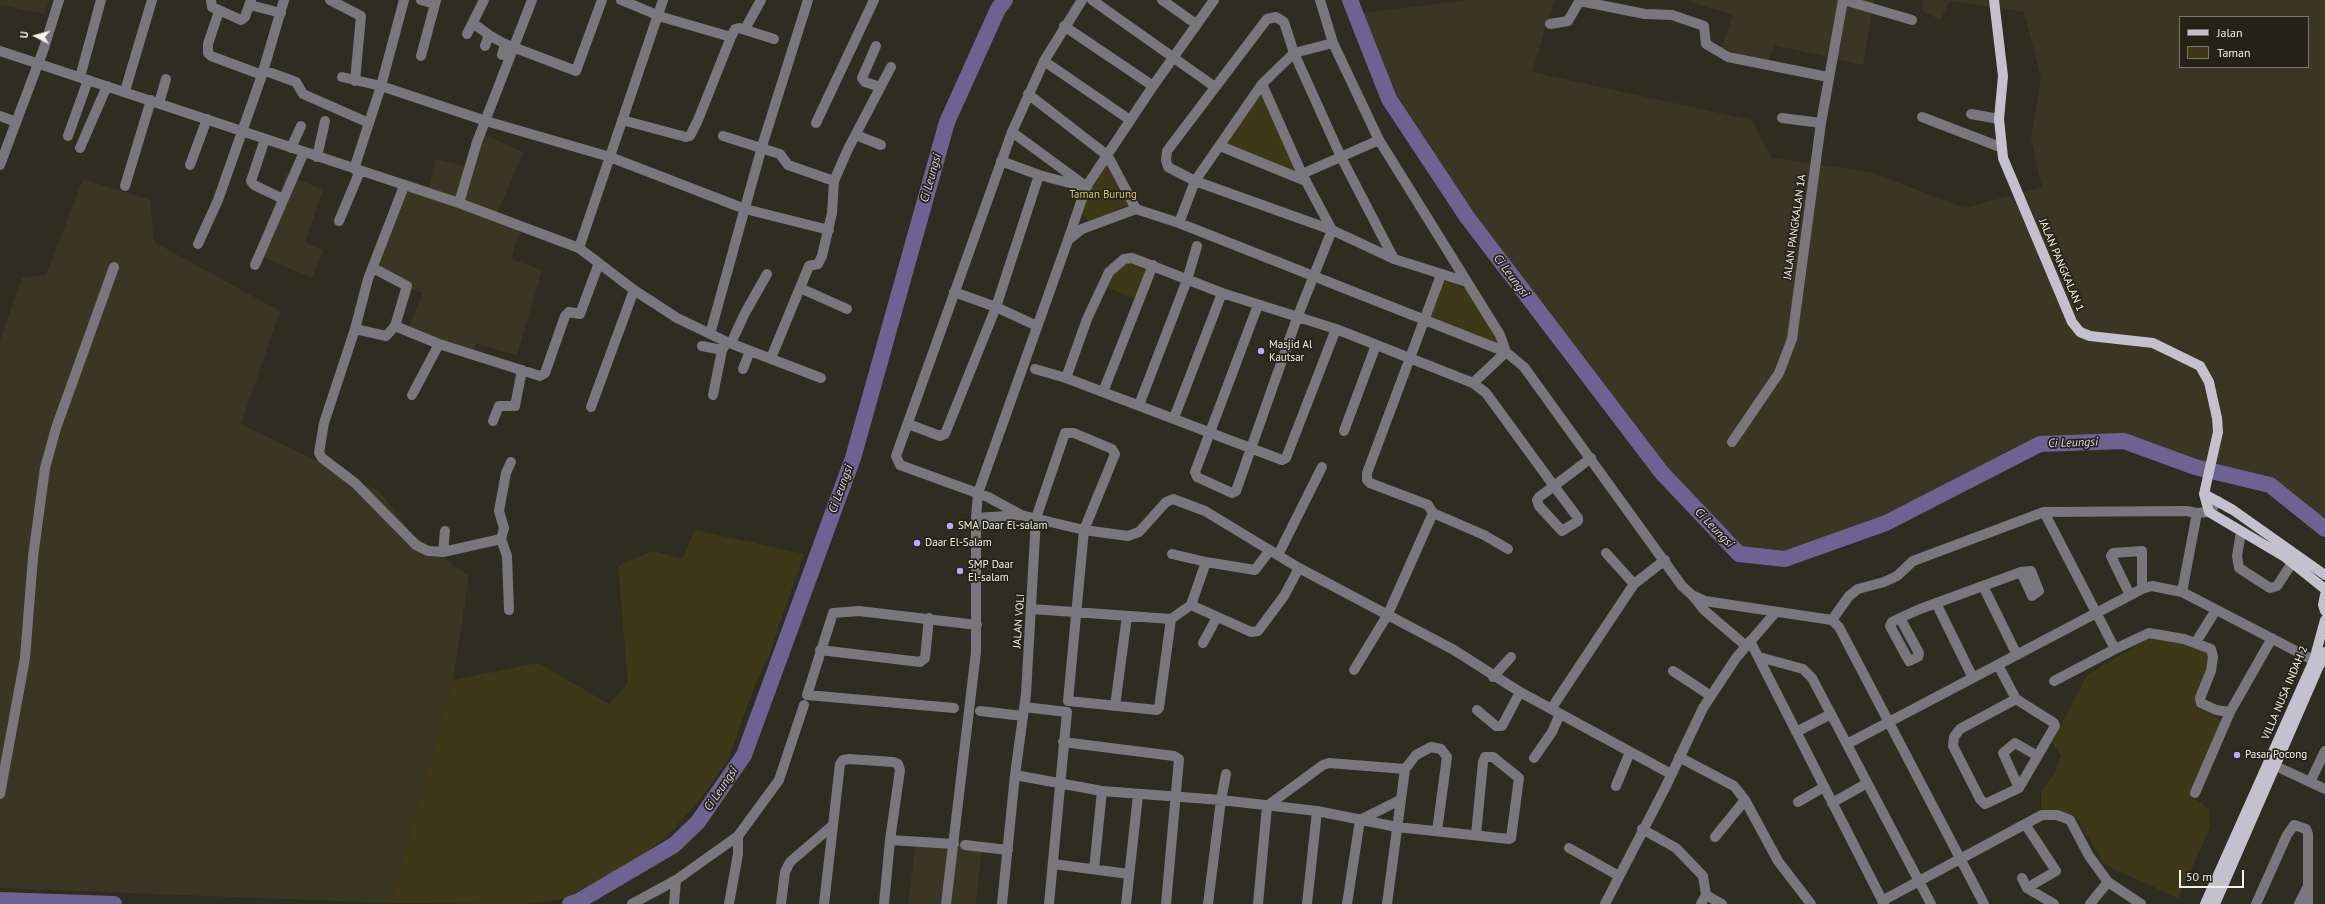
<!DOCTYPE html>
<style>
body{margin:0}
#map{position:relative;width:2325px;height:904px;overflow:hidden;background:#2f2d21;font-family:"PT Sans",sans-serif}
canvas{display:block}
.legend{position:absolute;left:2179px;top:16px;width:130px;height:52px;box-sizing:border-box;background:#252317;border:1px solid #77766b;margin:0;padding:5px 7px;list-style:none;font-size:12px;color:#f3f2ea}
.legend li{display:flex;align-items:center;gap:8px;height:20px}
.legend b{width:20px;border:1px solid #77766b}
.north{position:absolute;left:16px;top:16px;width:40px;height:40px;-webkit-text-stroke:3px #252317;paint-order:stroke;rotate:276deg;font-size:11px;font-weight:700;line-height:16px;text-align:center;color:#f3f2ea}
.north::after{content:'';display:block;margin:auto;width:14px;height:18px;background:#f3f2ea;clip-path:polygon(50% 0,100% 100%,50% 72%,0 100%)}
.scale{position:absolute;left:2179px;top:870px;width:65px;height:18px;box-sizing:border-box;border:2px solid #f3f2ea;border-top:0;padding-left:5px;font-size:12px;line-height:14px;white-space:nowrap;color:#f3f2ea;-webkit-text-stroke:3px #252317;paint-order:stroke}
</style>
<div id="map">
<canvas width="2325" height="904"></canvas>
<ul class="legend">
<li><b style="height:5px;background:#c3c1ce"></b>Jalan</li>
<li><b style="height:11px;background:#3e3818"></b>Taman</li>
</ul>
<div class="north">U</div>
<div class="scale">50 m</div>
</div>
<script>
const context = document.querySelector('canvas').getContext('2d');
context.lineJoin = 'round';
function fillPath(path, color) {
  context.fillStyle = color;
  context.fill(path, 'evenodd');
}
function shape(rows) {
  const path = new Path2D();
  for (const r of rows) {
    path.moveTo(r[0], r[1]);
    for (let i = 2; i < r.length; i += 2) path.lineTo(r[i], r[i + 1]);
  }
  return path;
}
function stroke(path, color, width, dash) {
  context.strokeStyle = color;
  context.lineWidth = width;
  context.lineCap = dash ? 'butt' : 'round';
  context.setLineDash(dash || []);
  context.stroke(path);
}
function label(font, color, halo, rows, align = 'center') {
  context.font = font + ' "PT Sans",sans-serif';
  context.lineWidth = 3.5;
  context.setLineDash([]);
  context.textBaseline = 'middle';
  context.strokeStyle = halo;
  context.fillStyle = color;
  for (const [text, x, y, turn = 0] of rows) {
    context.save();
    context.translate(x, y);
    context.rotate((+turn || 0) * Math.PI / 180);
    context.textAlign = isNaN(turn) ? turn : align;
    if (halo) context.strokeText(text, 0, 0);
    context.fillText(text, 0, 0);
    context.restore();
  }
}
fillPath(shape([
 [0,0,49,0,45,14,0,5],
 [1470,0,1554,0,1532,72,1751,120,1772,158,1870,172,1965,208,2042,187,2031,138,2041,78,2024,12,1950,1,1940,20,1921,10,1923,0,2325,0,2325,527,2277,490,2195,467,2124,441,2040,444,1886,523,1785,559,1739,554,1666,479,1467,217,1389,99,1355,14],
 [2180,17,2308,17,2308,67,2180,67],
 [1684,0,1874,0,1863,65,1774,45,1768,63,1721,48,1733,15],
 [481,133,523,152,496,216,521,227,511,259,542,270,517,355,476,344,473,355,408,329,423,293,374,275,405,179,429,187,435,159,469,167],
 [286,174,323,190,305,242,323,250,312,278,255,254],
 [83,179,150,200,154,242,280,311,241,424,380,492,411,533,469,576,453,680,390,903,0,888,0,340,22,278,46,275],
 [916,841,982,847,976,904,908,904]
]), '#3a3624');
fillPath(shape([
 [1262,84,1306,181,1220,146],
 [1108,152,1129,204,1090,224,1076,204],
 [1132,252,1151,259,1136,299,1099,284,1104,269],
 [1440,278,1475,293,1500,335,1496,344,1424,318],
 [695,530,804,554,767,660,754,687,728,760,698,802,666,837,634,861,564,899,524,904,390,903,453,680,538,663,609,704,628,683,618,566,653,551,682,559],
 [2150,638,2180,639,2206,651,2213,663,2198,708,2225,723,2191,796,2209,809,2210,828,2178,898,2105,865,2075,815,2041,809,2041,791,2054,775,2061,756,2052,743,2087,675]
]), '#3e3818');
stroke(shape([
 [1350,0,1389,99,1467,217,1662,473,1739,554,1785,559,1886,523,2040,444,2124,441,2195,467,2270,485,2325,529],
 [0,900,114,904],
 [570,904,579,901,674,845,698,822,744,755,853,458,947,122,998,9,1005,0]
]), '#6d6393', 16);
stroke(shape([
 [211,0,212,7,241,20,245,17,251,0],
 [330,0,361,16,355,81],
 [421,0,435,4,436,0],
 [621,0,662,17,731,37,735,29,739,28,774,39],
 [1082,0,1044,61,1012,132,1087,187],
 [1092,0,1215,87],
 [1162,0,1196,24],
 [1320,0,1333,43,1379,140,1500,335,1506,352,1473,383],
 [1844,0,1912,20],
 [1580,1,1645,14,1672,15,1704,26,1706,44,1728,57,1828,77],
 [250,5,281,13],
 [219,11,208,44,208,53,211,56,262,75],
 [473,23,489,35],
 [1550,24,1568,21,1580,0],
 [1064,26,1153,86],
 [745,29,761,0],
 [467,34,484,0],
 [485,46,489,35,505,44,576,71,602,0],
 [876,46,862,78,865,82,880,87],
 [0,51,459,203,579,248,634,290,677,318,727,342,821,378],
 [502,55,505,44],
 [421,56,435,4],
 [1044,61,1130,120],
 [263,70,296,82,303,94,369,123],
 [80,77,101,0],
 [342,77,381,86,486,121,610,157,745,209,829,230],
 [125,91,152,0],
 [1028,94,1108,156,1136,209],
 [159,103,166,79],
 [1971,114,1999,119],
 [0,116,16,122],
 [1922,117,2000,147],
 [1782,118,1821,123],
 [622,120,686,137,690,136,698,120,731,37],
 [816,123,874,0],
 [1012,132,896,456,900,465,988,497,1021,515,1084,530,1128,536,1139,532,1166,502,1173,499,1205,511,1299,568,1454,650,1520,692,1671,774],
 [856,135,881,145],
 [68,136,88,80],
 [723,136,780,154,788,165,834,181],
 [265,139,251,181,254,185,283,199],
 [1220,146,1306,181],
 [80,148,107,86],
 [291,148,301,126],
 [317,157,325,121],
 [1001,161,1039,175,1081,186],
 [0,165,44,48,59,0],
 [190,165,207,119],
 [354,169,381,86,404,0],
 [1302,174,1379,140],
 [125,186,151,100],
 [404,186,368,279,355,329,324,423,319,453,322,458,355,483,416,545,428,551,443,552,445,531],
 [459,203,477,142,532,0],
 [339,221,360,171],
 [1179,223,1195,181,1262,84,1294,53,1333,43],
 [1068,240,1086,187,1153,86,1214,0],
 [198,244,218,200,262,75,284,0],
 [579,248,663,0],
 [1394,259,1341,157,1294,53,1284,22,1276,17,1267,19,1167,151,1166,160,1168,167,1195,181,1332,230,1394,259,1467,282],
 [255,265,304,152],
 [1441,275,1367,473,1367,480,1370,483,1428,505,1433,513,1484,535,1508,549],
 [800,288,847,309],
 [954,292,996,307,1037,326],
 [1258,305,1195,472,1197,477,1232,493,1236,491,1297,318,1332,230,1302,174,1262,84],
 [395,326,439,344,540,376,545,373,565,316,569,312,580,314,599,263],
 [355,329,386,336,395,326,407,286,373,268],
 [710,334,763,143,808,0],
 [731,343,745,313,767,274],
 [702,346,722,350],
 [771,358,809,266,818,264,822,256,832,213,834,181,848,149,891,67],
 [743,369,750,351],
 [1035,369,1066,378,1282,460,1286,458,1336,329],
 [1066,378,1087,319,1109,272,1124,259,1132,258,1222,293,1336,329,1473,383,1486,393,1554,486,1578,518,1578,521,1562,531,1539,506,1537,500,1539,497,1554,486,1591,458],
 [1103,392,1153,265],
 [412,395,439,344],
 [713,395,722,350,727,342],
 [1139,405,1187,280,1197,246],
 [591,407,634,290],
 [1174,418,1222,293],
 [493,421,499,406,515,406,522,370],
 [908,424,940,436,945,434,996,307,1039,175],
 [1344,431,1376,345],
 [1732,442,1779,373,1792,339,1821,123,1843,0],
 [2044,512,2115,649,2054,681],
 [976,518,1021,515],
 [2241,532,2237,556,2239,568,2270,588,2277,586,2292,563],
 [501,539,504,528,499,511,506,473,511,462],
 [443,552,501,539,507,556,509,610],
 [1606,553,1634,584],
 [1172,554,1206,562,1255,570,1270,550],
 [1278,555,1322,467],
 [1983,586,2017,655],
 [2182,592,2197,513,2209,512,2218,501],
 [1692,595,1704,610,1746,646],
 [2130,595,2111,556,2113,553,2142,551,2142,589],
 [1936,603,1973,678],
 [1191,605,1206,562],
 [1032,609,1171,619,1191,605,1251,632,1258,631,1284,596,1299,568],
 [1900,618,1919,653,1918,657,1909,661,1890,626,1892,622,1900,618,1920,609,2021,572,2031,571,2039,591,2032,596,2021,572],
 [1832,620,1849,596,1858,589,1884,582,1897,576,1913,561,2044,512,2186,511,2197,513],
 [1750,641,1884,904],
 [2196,642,2216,610],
 [1203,643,1217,617],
 [2115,649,2149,633,2184,639,2211,649,2213,657,2211,671,2200,698,2201,703,2216,710,2230,712,2272,638],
 [820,650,920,662,925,658,929,618],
 [1759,657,1803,669,1812,678,1931,904],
 [1998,665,2016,699],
 [1354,670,1388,614,1433,513],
 [1673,671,1711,696],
 [1493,677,1511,657],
 [2016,699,2054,723,2055,726,2019,788,1985,804,1980,799,1953,746,1954,737,1960,729,2016,699],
 [1115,706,1127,616],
 [1024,707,1067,712,1049,904],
 [954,708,807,695,833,613,859,611,977,625],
 [1551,709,1634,584,1665,560],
 [1477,710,1496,726,1502,726,1520,692],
 [980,711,1023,716],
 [1796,732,1831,714],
 [1063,742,1174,756,1179,759,1166,904],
 [1847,744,2142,589,2152,586,2182,592,2321,664],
 [1679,757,1734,786,1745,800,1778,861,1811,904],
 [1534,758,1552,732,1560,714],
 [2282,769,2325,789],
 [1015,775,1102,791,1221,800,1317,811,1397,827,1509,839,1511,838,1519,778,1493,757,1485,757,1483,762,1476,835],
 [2310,782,2325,751],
 [1616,786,1630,752],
 [2019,788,2003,753,2015,743,2036,755],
 [2195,793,2230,712],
 [0,794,25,658,33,557,45,468,56,428,114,267],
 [1798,802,1824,787],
 [1832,803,1862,786],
 [2025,824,2056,871,2027,888],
 [1642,829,1676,848,1703,876,1706,895,1701,904],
 [1715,837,1745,800],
 [890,840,954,844],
 [965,845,1008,850],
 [1569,848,1619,876],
 [1053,864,1129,874],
 [1094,869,1102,791],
 [2022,878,2027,888,2054,904],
 [1706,895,1722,904],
 [1882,901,2042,815,2057,815,2070,820,2089,856,2108,882,2141,904],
 [632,904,676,880,738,836,779,780,804,705],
 [674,904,676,880],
 [729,904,738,854,738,836],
 [781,904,785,872,790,862,833,825],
 [824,904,840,764,843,760,849,759,893,762,898,764,900,770,890,840,884,904],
 [946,904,976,652,976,518,978,493,1068,240,1082,229,1136,209,1179,223,1506,352,1524,367,1682,586,1692,595,1705,601,1832,620,1839,627,1984,904],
 [1002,904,1015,775,1026,694,1036,518,1065,433,1074,433,1112,449,1115,454,1084,530,1068,701,1157,710,1159,708,1171,619],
 [1126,904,1138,795],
 [1208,904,1221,800,1226,774],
 [1258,904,1267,806,1323,765,1329,763,1405,769],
 [1307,904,1317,811],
 [1347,904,1360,820,1400,800],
 [1387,904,1405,769,1416,755,1431,747,1441,749,1447,757,1437,831],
 [1605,904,1666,786,1703,708,1736,658,1775,613],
 [2090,904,2108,882],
 [2256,904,2287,835,2294,825,2306,829,2308,834,2308,904],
 [2299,904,2307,888]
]), '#78777d', 10);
stroke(shape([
 [1994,0,2003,76,1999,119,2003,158,2072,322,2080,332,2090,336,2153,343,2200,366,2209,382,2217,418,2218,432,2204,494,2209,512,2285,557,2325,589],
 [2204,494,2233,510,2325,575],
 [2325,595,2323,605,2325,611],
 [2205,904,2314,660,2325,620],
 [2215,904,2325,652]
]), '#c3c1ce', 10);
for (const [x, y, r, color] of [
 [1261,351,4,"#b9aaf7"],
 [950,526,4,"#b9aaf7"],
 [917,543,4,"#b9aaf7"],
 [960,571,4,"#b9aaf7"],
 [2237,755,4,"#b9aaf7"]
]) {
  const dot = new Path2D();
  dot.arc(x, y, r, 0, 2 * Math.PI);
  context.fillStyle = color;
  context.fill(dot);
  stroke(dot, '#252317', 1.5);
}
label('11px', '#d6c674', '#252317', [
 ["Taman Burung",1103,195]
]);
label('11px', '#f3f2ea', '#252317', [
 ["JALAN PANGKALAN 1A",1795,227,-82],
 ["JALAN PANGKALAN 1",2061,265,67],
 ["JALAN VOLI",1019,621,-86],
 ["VILLA NUSA INDAH 2",2285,693,-67]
]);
label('11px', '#f3f2ea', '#252317', [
 ["Masjid Al",1269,345],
 ["Kautsar",1269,358],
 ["SMA Daar El-salam",958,526],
 ["Daar El-Salam",925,543],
 ["SMP Daar",968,565],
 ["El-salam",968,578],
 ["Pasar Pocong",2245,755]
], 'left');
label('italic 12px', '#dcd7f6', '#252317', [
 ["Ci Leungsi",931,178,-74],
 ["Ci Leungsi",1511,276,53],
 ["Ci Leungsi",2073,443,-2],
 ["Ci Leungsi",841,489,-70],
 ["Ci Leungsi",1714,528,46],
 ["Ci Leungsi",721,789,-56]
]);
</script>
